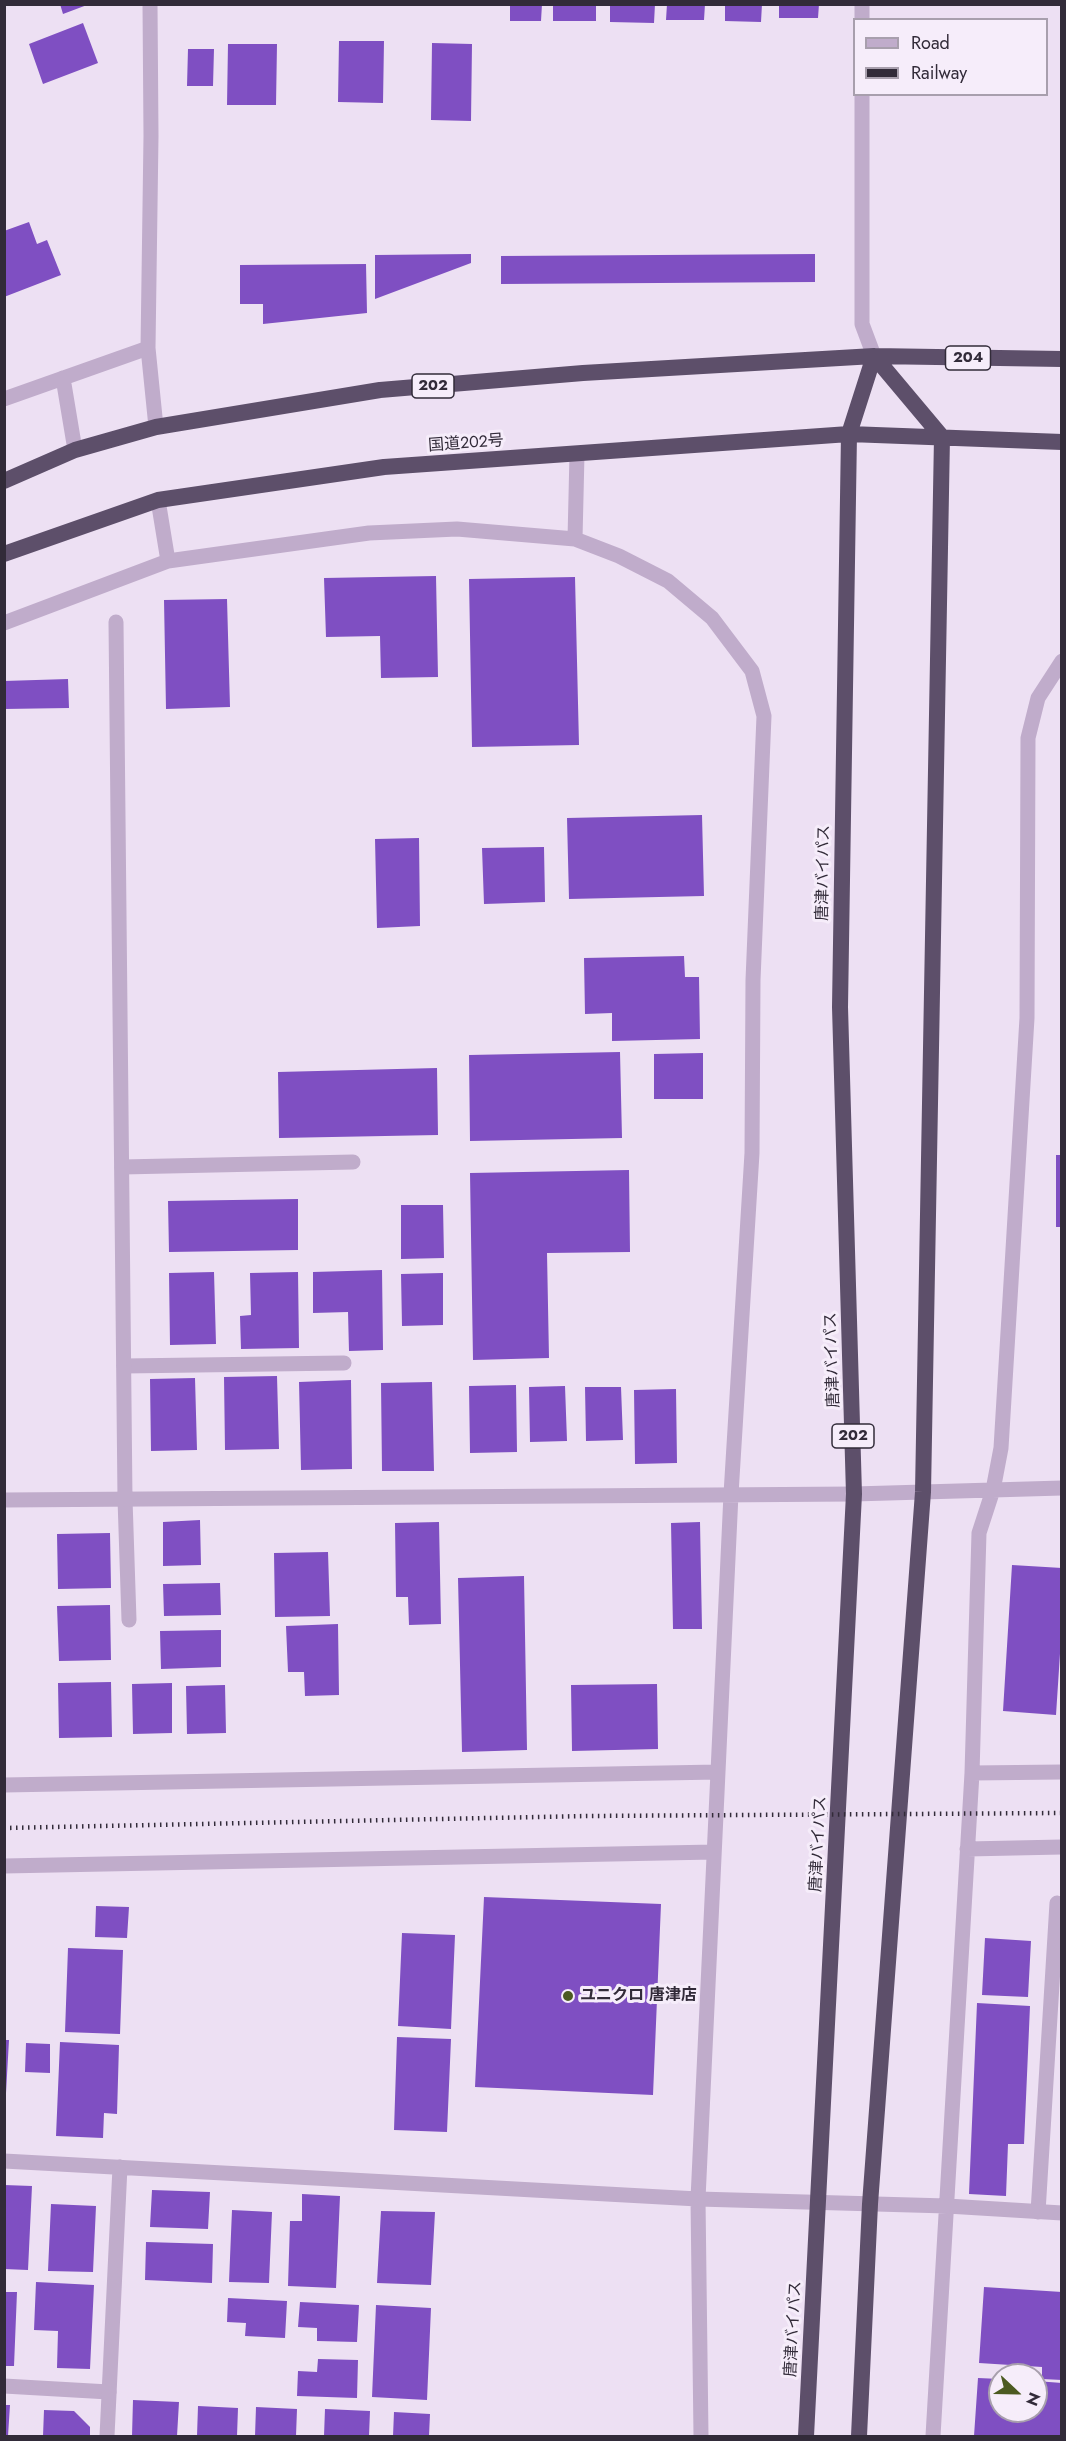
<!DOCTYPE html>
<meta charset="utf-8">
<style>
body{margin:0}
#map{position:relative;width:1066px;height:2441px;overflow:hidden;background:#ede0f3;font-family:Jost,sans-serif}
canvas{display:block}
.frame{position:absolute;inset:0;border:6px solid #322b39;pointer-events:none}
.legend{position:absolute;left:853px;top:18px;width:195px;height:78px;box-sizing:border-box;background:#f6edfa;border:2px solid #a89fad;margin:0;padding:8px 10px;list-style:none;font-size:18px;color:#322b39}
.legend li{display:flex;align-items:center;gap:12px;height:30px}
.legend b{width:30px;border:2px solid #a89fad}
.north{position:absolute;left:988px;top:2363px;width:60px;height:60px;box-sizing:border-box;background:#f6edfa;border:2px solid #a89fad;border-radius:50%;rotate:112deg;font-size:16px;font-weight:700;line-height:24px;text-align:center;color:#322b39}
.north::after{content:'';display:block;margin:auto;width:21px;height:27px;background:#4c5a21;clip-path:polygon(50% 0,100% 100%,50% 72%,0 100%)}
</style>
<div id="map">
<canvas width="1066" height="2441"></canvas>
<div class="frame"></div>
<ul class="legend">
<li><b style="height:8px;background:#c0accb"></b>Road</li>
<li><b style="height:8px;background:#322b39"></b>Railway</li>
</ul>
<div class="north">N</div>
</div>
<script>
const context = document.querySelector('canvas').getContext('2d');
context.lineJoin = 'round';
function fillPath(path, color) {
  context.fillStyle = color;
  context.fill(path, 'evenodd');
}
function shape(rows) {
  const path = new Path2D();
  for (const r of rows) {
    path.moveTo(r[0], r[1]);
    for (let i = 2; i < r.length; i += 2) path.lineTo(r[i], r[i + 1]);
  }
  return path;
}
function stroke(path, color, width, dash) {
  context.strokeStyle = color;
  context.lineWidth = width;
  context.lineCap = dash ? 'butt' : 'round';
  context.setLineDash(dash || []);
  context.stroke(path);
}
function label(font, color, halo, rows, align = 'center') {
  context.font = font + ' Jost,"Noto Sans JP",sans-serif';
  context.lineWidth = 6;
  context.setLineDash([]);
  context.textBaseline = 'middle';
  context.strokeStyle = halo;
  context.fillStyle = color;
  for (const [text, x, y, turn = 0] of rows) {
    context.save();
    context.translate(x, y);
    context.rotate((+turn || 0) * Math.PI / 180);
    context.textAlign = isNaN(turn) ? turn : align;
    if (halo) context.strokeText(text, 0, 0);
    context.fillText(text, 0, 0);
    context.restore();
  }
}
fillPath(shape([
 [60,4,87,4,87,5,63,14],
 [510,4,542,4,541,21,510,21],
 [553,4,596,4,596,21,553,21],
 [610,4,655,4,654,23,610,22],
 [667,4,705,4,704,20,666,20],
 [725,4,762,4,761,22,725,21],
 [779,4,819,4,818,18,779,18],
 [83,23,98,63,43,84,29,44],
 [339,41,384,41,383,103,338,102],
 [432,43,472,44,471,121,431,120],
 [228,44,277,44,276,105,227,105],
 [188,49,214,49,213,86,187,86],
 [29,222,37,244,47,240,61,275,4,297,4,231],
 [471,254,471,263,375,299,375,255],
 [815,254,815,282,501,284,501,256],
 [366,264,367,313,263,324,263,304,240,304,240,265],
 [436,576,438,677,381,678,380,636,326,637,324,578],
 [575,577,579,745,472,747,469,579],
 [227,599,230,707,166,709,164,600],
 [68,679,69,708,4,709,4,681],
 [702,815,704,896,569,899,567,818],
 [419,838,420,926,377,928,375,839],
 [544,847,545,902,484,904,482,848],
 [684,956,685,977,699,977,700,1039,612,1041,612,1013,585,1014,584,958],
 [620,1052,622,1138,470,1141,469,1055],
 [703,1053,703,1099,654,1099,654,1054],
 [437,1068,438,1135,279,1138,278,1072],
 [1056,1155,1062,1155,1062,1227,1056,1227],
 [629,1170,630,1252,547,1253,549,1358,473,1360,470,1173],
 [298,1199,298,1250,169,1252,168,1201],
 [401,1205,443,1205,444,1258,401,1259],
 [382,1270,383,1350,349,1351,348,1312,313,1313,313,1272],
 [214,1272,216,1344,170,1345,169,1273],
 [298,1272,299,1348,241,1349,240,1316,251,1315,250,1273],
 [443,1273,443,1325,402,1326,401,1274],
 [277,1376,279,1449,225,1450,224,1377],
 [195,1378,197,1450,151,1451,150,1379],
 [351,1380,352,1469,301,1470,299,1382],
 [432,1382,434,1471,382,1471,381,1383],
 [516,1385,517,1452,470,1453,469,1386],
 [565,1386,567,1441,530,1442,529,1387],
 [585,1387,621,1387,623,1440,586,1441],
 [676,1389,677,1463,635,1464,634,1390],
 [200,1520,201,1565,163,1566,163,1522],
 [439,1522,441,1624,409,1625,408,1597,396,1597,395,1523],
 [700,1522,702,1629,673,1629,671,1523],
 [110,1533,111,1588,58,1589,57,1534],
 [328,1552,330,1616,275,1617,274,1553],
 [1012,1565,1062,1568,1062,1623,1056,1715,1003,1711],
 [524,1576,527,1750,462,1752,458,1578],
 [220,1583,221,1615,164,1616,163,1584],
 [110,1605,111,1660,59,1661,57,1606],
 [338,1624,339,1695,305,1696,304,1672,288,1672,286,1626],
 [221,1630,221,1667,161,1669,160,1631],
 [111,1682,112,1737,59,1738,58,1683],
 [172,1683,172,1733,133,1734,132,1684],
 [657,1684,658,1749,572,1751,571,1685],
 [225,1685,226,1733,187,1734,186,1686],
 [484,1897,661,1904,653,2095,475,2087],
 [96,1906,129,1907,127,1938,95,1937],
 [402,1933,455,1935,451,2029,398,2026],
 [985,1938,1031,1941,1028,1997,982,1995],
 [68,1948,123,1950,120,2034,65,2032],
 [977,2003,1030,2006,1024,2144,1008,2144,1006,2196,969,2194],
 [397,2037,451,2039,447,2132,394,2130],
 [4,2040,9,2040,6,2093,4,2093],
 [60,2042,119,2045,117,2114,104,2113,103,2138,56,2136],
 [26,2043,50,2044,50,2073,25,2072],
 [4,2185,32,2186,28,2270,4,2269],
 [152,2190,210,2192,208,2229,150,2227],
 [302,2194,340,2196,336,2288,288,2286,290,2221,302,2221],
 [51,2204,96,2206,93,2272,48,2271],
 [232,2210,272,2212,269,2283,229,2282],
 [381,2211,435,2212,431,2285,377,2283],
 [146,2242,213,2244,212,2283,145,2280],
 [36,2282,94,2285,90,2369,57,2368,58,2331,34,2330],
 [984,2287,1062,2292,1062,2380,1042,2379,1042,2367,979,2363],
 [4,2292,17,2292,14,2366,4,2366],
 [228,2298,287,2301,285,2338,245,2336,246,2323,227,2322],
 [300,2302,359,2305,357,2342,317,2341,317,2328,298,2327],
 [376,2305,431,2308,427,2400,372,2397],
 [318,2359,358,2360,357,2398,297,2396,298,2371,317,2372],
 [978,2378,1000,2379,1000,2411,1036,2411,1036,2381,1062,2383,1062,2436,974,2436],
 [133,2400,179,2402,177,2436,132,2436],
 [4,2405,10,2405,8,2436,4,2436],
 [198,2406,238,2408,237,2436,197,2436],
 [256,2407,297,2409,296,2436,255,2436],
 [325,2409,370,2411,369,2436,324,2436],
 [44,2410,74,2411,90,2427,90,2436,43,2436],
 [394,2412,430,2414,429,2436,393,2436]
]), '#7f4fc2');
stroke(shape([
 [122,1167,353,1162],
 [124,1366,344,1363],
 [125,1499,129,1620],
 [1038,2212,1057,1903],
 [4,2386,109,2392]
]), '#c0accb', 15);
stroke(shape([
 [150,4,151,136,148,348,156,427],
 [862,4,862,20],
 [862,94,862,324,874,356],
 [63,378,75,450],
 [4,399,148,348],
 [158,500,168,561],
 [575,539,577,454],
 [116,622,125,1499],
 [4,623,168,561,369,533,457,529,575,539,619,556,668,581,712,618,752,671,764,716,753,980,752,1153,731,1494,698,2199,701,2436],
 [4,1500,854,1494,1062,1488],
 [972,1773,1062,1772],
 [4,1785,718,1772],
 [967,1849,1062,1847],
 [4,1866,714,1852],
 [4,2161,698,2199,947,2206,1062,2213],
 [107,2436,120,2167],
 [933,2436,972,1773,979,1533,993,1490,1001,1448,1027,1018,1028,738,1038,698,1062,661]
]), '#c0accb', 15);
stroke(shape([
 [4,481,75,450,156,427,380,390,583,373,874,356,1062,359],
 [4,554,158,500,384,467,849,434,1062,442],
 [806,2436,854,1494,840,1007,849,434,874,356],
 [859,2436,870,2204,923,1492,942,437,874,356]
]), '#5d4f6a', 16);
stroke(shape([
 [4,1828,587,1816,1062,1813]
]), '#322b39', 4.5, [1.5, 4.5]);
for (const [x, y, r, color] of [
 [568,1996,6,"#4c5a21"]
]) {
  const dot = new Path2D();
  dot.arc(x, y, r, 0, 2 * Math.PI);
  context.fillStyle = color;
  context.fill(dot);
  stroke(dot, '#f6edfa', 2);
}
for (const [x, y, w] of [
 [968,358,45],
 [433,386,42],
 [853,1436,42]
]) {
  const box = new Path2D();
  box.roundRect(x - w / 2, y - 12, w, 24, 4.5);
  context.fillStyle = '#f6edfa';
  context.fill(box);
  stroke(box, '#322b39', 1.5);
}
label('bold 15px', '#322b39', null, [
 ["204",968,358],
 ["202",433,386],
 ["202",853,1436]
]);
label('16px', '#322b39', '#f6edfa', [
 ["国道202号",466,444,-4],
 ["唐津バイパス",824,873,-89],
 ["唐津バイパス",833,1360,-92],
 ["唐津バイパス",819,1844,-87],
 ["唐津バイパス",794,2329,-87]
]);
label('bold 16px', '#322b39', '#f6edfa', [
 ["ユニクロ 唐津店",580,1996]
], 'left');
</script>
